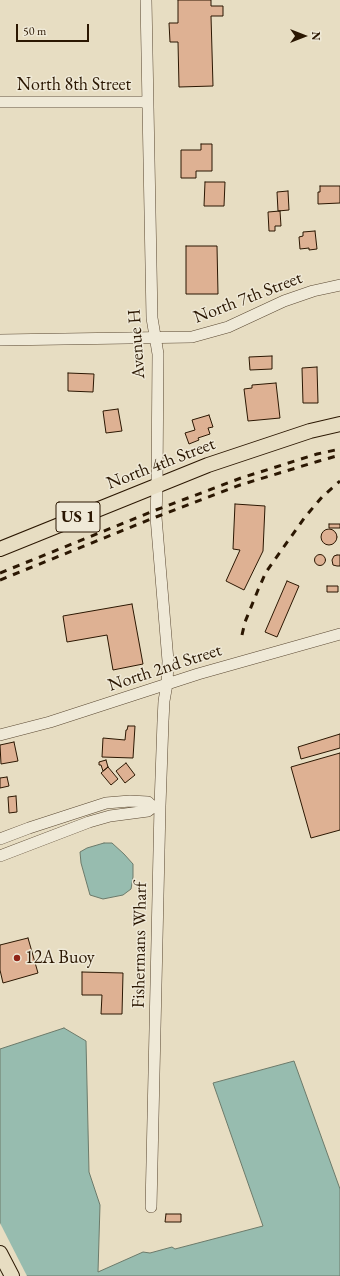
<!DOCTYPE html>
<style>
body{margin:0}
#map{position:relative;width:340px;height:1276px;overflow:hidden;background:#e7ddc2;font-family:"EB Garamond",serif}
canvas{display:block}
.north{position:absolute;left:284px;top:16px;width:40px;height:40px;-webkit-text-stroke:3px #efe9d7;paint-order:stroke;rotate:90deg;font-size:11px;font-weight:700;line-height:16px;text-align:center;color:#2b1702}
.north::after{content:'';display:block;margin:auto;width:14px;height:18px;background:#2b1702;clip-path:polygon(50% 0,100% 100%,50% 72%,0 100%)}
.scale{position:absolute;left:16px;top:24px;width:73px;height:18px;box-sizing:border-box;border:2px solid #2b1702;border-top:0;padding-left:5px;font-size:12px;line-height:14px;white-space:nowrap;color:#2b1702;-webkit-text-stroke:3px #efe9d7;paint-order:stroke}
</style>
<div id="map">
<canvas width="340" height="1276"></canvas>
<div class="north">N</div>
<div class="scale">50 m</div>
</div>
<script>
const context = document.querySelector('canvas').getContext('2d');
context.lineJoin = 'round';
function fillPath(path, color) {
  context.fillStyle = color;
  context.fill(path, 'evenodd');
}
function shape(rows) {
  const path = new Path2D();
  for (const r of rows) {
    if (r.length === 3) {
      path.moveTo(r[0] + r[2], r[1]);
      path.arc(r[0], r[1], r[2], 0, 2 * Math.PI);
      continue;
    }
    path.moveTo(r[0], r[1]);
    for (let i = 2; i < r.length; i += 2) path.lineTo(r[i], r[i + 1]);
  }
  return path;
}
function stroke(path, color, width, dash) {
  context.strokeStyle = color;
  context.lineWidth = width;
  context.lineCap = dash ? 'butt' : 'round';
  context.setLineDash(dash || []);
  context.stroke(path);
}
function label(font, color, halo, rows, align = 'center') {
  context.font = font + ' "EB Garamond",serif';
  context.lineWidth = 3;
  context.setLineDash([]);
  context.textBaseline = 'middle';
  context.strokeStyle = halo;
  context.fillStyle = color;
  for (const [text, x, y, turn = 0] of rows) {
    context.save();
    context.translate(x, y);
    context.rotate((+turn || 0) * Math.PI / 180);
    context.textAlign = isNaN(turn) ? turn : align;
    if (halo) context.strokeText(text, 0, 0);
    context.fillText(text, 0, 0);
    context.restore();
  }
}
const water = shape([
 [104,843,112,843,124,854,133,864,133,877,131,889,123,895,103,899,90,895,81,863,80,852,87,848,104,843],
 [64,1028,86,1041,89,1172,100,1205,98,1272,143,1252,150,1253,172,1247,175,1249,263,1226,213,1083,294,1061,340,1189,340,1276,0,1276,0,1049,64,1028]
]);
fillPath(water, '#97bcaf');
stroke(water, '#6c7a6a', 1);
fillPath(shape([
 [0,1223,27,1276,0,1276]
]), '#e7ddc2');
const building = shape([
 [178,0,211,0,211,6,223,6,223,16,211,16,213,86,179,87,178,42,170,42,169,23,178,23,178,0],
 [201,144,212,144,212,171,196,171,196,178,181,178,181,150,201,150,201,144],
 [205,182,225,182,224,206,204,206,205,182],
 [320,186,340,186,340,203,318,204,318,192,320,192,320,186],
 [288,191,289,210,278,211,277,192,288,191],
 [280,211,281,226,275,226,275,231,269,231,268,212,280,211],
 [315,231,317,249,309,250,309,248,300,249,299,237,303,236,303,232,315,231],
 [186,246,217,246,218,294,186,294,186,246],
 [272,356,272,369,250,370,249,357,272,356],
 [317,367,318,403,303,403,302,368,317,367],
 [68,373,94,374,93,392,68,391,68,373],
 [276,383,280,418,248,421,244,389,252,388,252,385,276,383],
 [118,409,122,431,106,433,103,411,118,409],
 [209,415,213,427,208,428,210,434,198,438,199,440,189,444,185,433,195,430,192,420,209,415],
 [235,504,265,506,263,551,244,590,226,581,240,550,233,549,235,504],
 [329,524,340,524,340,528,329,528,329,524],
 [329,537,8],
 [320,560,5.5],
 [337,555,340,555,340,566,337,566,333,565,332,560,334,556,337,555],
 [287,581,299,586,277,637,265,632,287,581],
 [327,586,338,586,338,592,327,592,327,586],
 [132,604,143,664,113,670,107,635,67,642,63,616,132,604],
 [128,726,135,726,133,758,102,757,103,738,125,740,126,730,127,730,128,726],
 [340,734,340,748,301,759,298,747,340,734],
 [14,742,18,761,1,764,0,745,14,742],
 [340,753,340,830,311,838,291,767,340,753],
 [106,760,108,767,103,771,101,765,99,765,99,762,106,760],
 [126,763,135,775,125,783,116,771,126,763],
 [108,767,118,779,111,785,101,773,108,767],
 [7,777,9,786,0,788,0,778,7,777],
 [16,796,17,812,9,813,8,797,16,796],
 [28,938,38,973,3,983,0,970,0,945,28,938],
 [82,972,123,973,122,1014,101,1014,102,995,82,995,82,972],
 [166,1214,181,1214,181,1222,165,1222,166,1214]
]);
fillPath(building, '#deb193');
stroke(building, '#2b1702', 1);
const minor = shape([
 [146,0,152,318,158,354,157,485,156,517,168,661,167,684,164,701,163,721,160,806,151,1207],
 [0,102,148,102],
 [0,340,192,337,228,327,284,301,313,291,340,285],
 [0,735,50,722,198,674,340,634],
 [0,839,29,828,106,803,130,801,148,802,153,807],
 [0,856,89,822,110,816,148,811,153,807,160,806]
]);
const major = shape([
 [0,549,208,465,310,431,340,424],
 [0,1253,12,1276]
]);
stroke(minor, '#5a4832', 12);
stroke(major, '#2b1702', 16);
stroke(minor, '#efe9d7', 11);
stroke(major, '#e7ddc2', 14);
stroke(shape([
 [0,573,156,510,241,478,317,454,340,449],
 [0,580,156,517,240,485,319,461,340,455],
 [242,635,245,622,258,590,266,572,305,517,322,497,340,481]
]), '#2b1702', 3, [7, 7]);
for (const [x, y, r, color] of [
 [17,958,4,"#8f2418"]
]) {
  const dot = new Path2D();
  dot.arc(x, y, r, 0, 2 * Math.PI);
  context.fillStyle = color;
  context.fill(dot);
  stroke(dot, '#efe9d7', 1.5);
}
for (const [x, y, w] of [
 [78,517,44]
]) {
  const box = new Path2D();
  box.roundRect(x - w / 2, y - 15, w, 30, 3);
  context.fillStyle = '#efe9d7';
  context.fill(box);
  stroke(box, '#2b1702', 1);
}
label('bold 17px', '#2b1702', null, [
 ["US 1",78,517]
]);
label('18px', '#2b1702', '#efe9d7', [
 ["North 8th Street",74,85],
 ["North 7th Street",248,298,-21],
 ["Avenue H",137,344,-94],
 ["North 4th Street",161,464,-21],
 ["North 2nd Street",165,668,-18],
 ["Fishermans Wharf",140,945,-89]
]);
label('18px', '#2b1702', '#efe9d7', [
 ["12A Buoy",25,958]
], 'left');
</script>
